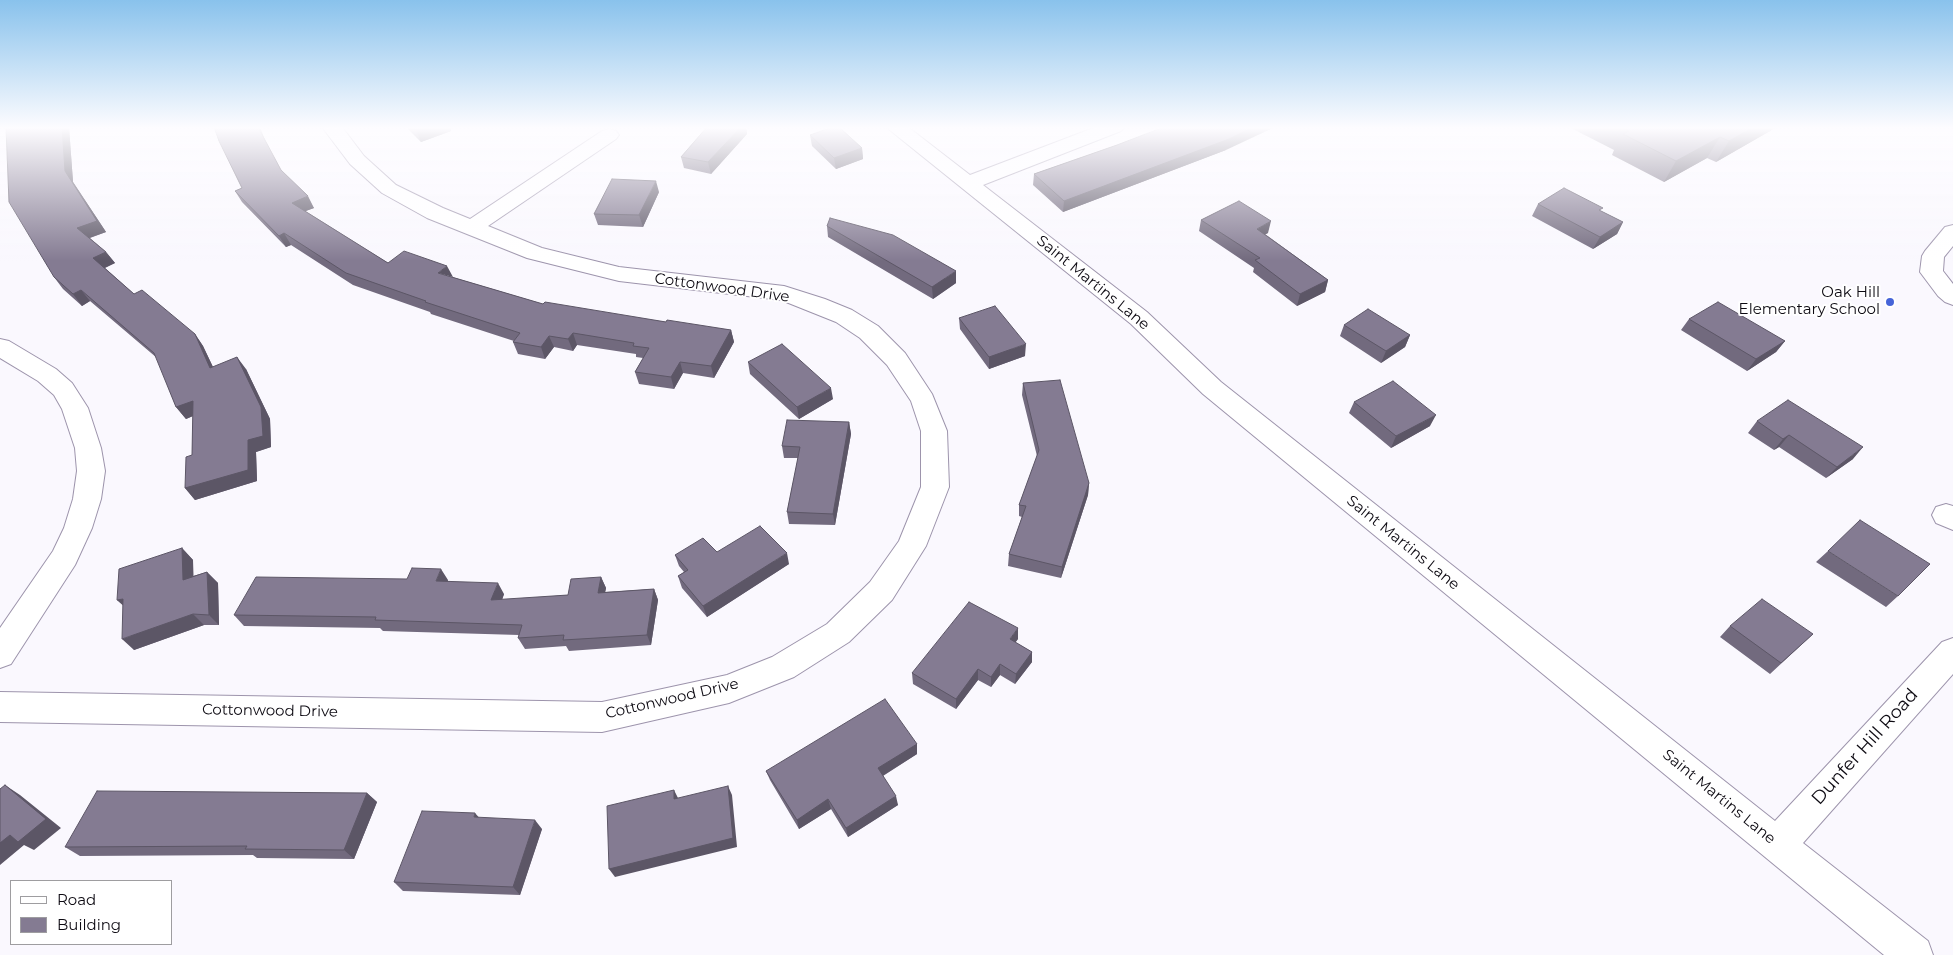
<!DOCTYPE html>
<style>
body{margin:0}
#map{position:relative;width:1953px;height:955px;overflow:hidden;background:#faf8fe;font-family:Montserrat,sans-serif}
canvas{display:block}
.legend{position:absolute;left:10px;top:880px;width:162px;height:65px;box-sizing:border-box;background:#fff;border:1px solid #9e9da0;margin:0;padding:6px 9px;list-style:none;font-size:15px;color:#0d0a12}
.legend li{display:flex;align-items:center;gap:10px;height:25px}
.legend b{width:25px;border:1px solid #9e9da0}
</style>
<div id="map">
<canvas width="1953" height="955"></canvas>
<ul class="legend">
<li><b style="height:6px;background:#fff"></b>Road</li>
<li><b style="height:14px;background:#847b92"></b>Building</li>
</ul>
</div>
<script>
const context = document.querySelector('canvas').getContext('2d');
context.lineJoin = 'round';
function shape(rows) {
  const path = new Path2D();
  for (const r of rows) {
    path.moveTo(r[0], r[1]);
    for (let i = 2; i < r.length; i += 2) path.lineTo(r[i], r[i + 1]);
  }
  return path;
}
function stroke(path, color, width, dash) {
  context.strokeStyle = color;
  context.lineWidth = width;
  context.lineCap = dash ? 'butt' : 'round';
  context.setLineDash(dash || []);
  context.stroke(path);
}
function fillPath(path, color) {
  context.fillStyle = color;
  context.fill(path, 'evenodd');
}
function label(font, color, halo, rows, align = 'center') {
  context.font = font + ' Montserrat,sans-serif';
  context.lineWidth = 4;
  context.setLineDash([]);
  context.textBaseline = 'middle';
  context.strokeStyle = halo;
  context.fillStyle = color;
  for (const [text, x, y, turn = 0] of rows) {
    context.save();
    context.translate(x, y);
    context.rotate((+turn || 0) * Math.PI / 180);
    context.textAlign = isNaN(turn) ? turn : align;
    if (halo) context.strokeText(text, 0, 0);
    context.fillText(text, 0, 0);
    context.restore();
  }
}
const minor = shape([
 [322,127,342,127,364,156,396,185,443,208,470,219,602,131,609,129,616,131,619,135,616,139,488,226,542,248,619,267,784,286,825,299,852,310,878,326,905,353,932,394,947,431,949,487,926,546,892,600,849,642,794,677,729,703,602,732,0,722,0,692,602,702,727,675,772,657,827,624,870,582,899,541,921,487,921,431,911,401,887,365,860,338,836,322,781,300,619,281,527,258,427,218,382,193,350,164,322,127],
 [886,127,908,127,970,175,1096,127,1124,127,1121,131,983,185,1147,312,1221,382,1775,821,1942,642,1953,638,1953,674,1803,843,1928,941,1933,955,1884,955,1203,394,1131,324,886,127],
 [1953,225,1953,246,1944,257,1943,271,1953,284,1953,305,1945,302,1938,296,1920,272,1922,256,1925,251,1945,227,1953,225],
 [0,339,9,341,56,369,72,383,88,408,101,448,105,471,101,499,92,528,75,565,11,664,0,668,0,628,53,551,64,528,73,499,77,471,75,448,62,409,54,395,38,381,0,358,0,339],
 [1946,504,1953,506,1953,530,1936,523,1932,515,1936,507,1946,504]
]);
stroke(minor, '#9d94ac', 2);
fillPath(minor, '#fff');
fillPath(shape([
 [6,127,69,127,73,182,106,232,90,238,106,252,115,263,105,268,134,294,195,334,203,346,213,367,246,369,270,419,271,447,256,452,257,481,195,500,185,488,192,455,193,416,186,419,176,407,157,358,90,301,82,306,63,289,54,277],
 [406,127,450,127,451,131,421,142],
 [705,127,746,127,747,134,711,174,684,168,681,157,706,128],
 [1569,127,1777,127,1716,162,1707,158,1664,182,1612,155,1614,150],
 [810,135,862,148,863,159,836,169,812,146],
 [266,143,281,171,314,208,305,211,388,263,452,277,543,304,666,322,731,330,734,342,714,378,683,373,674,389,639,384,635,372,643,358,636,357,636,354,577,345,573,351,554,347,545,359,518,354,513,342,514,341,431,314,430,312,353,285,291,245,286,247,242,202,235,191,242,188],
 [1117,145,1226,150,1063,212,1033,185,1034,174],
 [659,192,643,227,598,225,594,214],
 [1538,204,1601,211,1623,222,1617,234,1593,249,1532,216],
 [1201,220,1268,233,1265,234,1328,280,1325,292,1297,306,1253,272,1254,268,1199,231],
 [827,226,956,283,933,299,828,237],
 [959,318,1025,356,989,369,960,329],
 [1689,319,1785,341,1776,352,1747,371,1681,330],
 [1344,325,1410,335,1405,347,1381,363,1340,336],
 [748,362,833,399,799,419,750,374],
 [1023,383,1089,483,1088,495,1061,578,1008,566,1009,554,1022,517,1019,516,1019,505,1037,456,1022,395],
 [1354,402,1430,426,1391,448,1349,413],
 [1757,421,1853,459,1826,478,1779,447,1774,450,1748,433],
 [849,422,851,434,835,525,789,524,787,512,798,458,784,458,782,446],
 [182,548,193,560,193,576,207,572,218,583,219,625,204,625,134,650,123,605,117,600],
 [1828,551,1898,596,1886,607,1816,562],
 [717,552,789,564,707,617,682,588,678,576,684,572,679,566,675,555],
 [601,577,606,588,605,592,654,589,658,600,651,645,569,651,566,646,525,649,518,638,519,635,383,631,380,628,244,626,234,615,448,580,448,581,504,594,502,600,568,595],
 [1730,626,1813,634,1770,674,1720,637],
 [1018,639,1015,642,1032,652,1032,662,1015,684,1000,675,991,687,978,680,956,709,913,684,912,673],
 [917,744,917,754,883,776,898,805,848,837,831,809,799,829,770,780,766,771],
 [367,793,377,802,354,859,257,858,253,855,80,856,65,847],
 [480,818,542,829,520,895,403,891,394,882]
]), '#726a7e');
fillPath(shape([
 [62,127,69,127,73,182,106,232,86,239,77,228,65,171],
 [258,127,260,127,266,143,260,132],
 [425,127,450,127,451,131,421,142,416,130],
 [741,127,746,127,747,134,711,174,708,162],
 [1253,127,1275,127,1226,150,1063,212,1064,201],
 [1754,127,1777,127,1716,162,1729,141],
 [1720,137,1707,158,1664,182,1676,161],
 [862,148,863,159,836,169,834,158],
 [656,181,659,192,643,227,639,215],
 [308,196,314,208,298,214,292,203],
 [1271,221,1268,233,1254,240,1257,229],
 [1623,222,1617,234,1593,249,1600,237],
 [284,233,291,245,286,247,279,236],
 [106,252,115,263,102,269,93,258],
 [447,266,453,277,438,273],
 [956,271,956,283,933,299,932,287],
 [1328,280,1325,292,1297,306,1300,294],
 [81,290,90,301,82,306,73,294],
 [731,330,734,342,714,378,711,366],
 [573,333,577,345,573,351,568,339],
 [195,334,203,346,219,380,210,368],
 [1410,335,1405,347,1381,363,1386,351],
 [549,336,554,347,545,359,541,347],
 [1785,341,1776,352,1747,371,1756,359],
 [1026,344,1025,356,989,369,989,357],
 [237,357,246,369,270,419,271,447,256,452,257,481,195,500,185,488],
 [680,362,683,373,674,389,671,377],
 [831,388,833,399,799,419,797,407],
 [193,401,202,412,186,419,176,407],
 [1436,415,1430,426,1391,448,1396,436],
 [849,422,851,434,835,525,833,514],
 [1789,435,1779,447,1774,450,1783,439],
 [1863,447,1853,459,1826,478,1837,467],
 [1089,483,1088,495,1061,578,1062,567],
 [182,548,193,560,194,591,183,580],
 [787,553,789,564,707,617,703,606],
 [441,569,448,580,443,592,436,581],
 [207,572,218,583,219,625,209,615],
 [601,577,606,588,603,604,598,593],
 [498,583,504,594,498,611,491,600],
 [654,589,658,600,651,645,647,635],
 [123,599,129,611,117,600],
 [193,614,204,625,134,650,122,639],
 [1018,628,1018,639,1010,650,1010,639],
 [1032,652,1032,662,1015,684,1016,674],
 [1000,664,1000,675,991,687,991,677],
 [978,669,978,680,956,709,956,699],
 [917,744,917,754,879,778,878,768],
 [5,785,20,795,61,828,34,850,24,845,0,865,0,843],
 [728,786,732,795,737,847,615,877,609,869],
 [674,790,679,800,674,799],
 [367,793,377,802,354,859,344,850],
 [896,796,898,805,848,837,846,828],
 [828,799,831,809,799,829,797,820],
 [475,813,483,822,474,817],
 [535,820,542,829,520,895,513,887]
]), '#5c5666');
const building = shape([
 [6,127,62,127,65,171,97,221,77,228,106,252,93,258,134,294,142,290,195,334,210,368,237,357,261,407,263,436,248,440,248,470,185,488,186,457,192,455,193,401,176,407,154,353,81,290,73,294,54,277,9,202,6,127],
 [214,127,258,127,281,170,308,196,292,203,388,263,404,251,447,266,438,273,543,304,545,302,666,322,667,320,731,330,711,366,680,362,671,377,635,372,649,348,633,346,634,343,573,333,568,339,549,336,541,347,513,342,520,333,425,302,426,301,346,273,284,233,279,236,235,191,242,188,219,141,214,127],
 [412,127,425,127,416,130,412,127],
 [707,127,741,127,708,162,681,157,707,127],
 [833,127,839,127,862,148,834,158,810,135,833,127],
 [1164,127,1253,127,1229,139,1064,201,1034,174,1117,145,1164,127],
 [1621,127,1754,127,1729,141,1720,137,1676,161,1623,134,1629,131,1621,127],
 [612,179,656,181,639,215,594,214,612,179],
 [1564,188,1603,208,1599,210,1623,222,1600,237,1538,204,1564,188],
 [1239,201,1271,221,1257,229,1328,280,1300,294,1255,260,1260,258,1201,220,1239,201],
 [830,218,893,235,956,271,932,287,827,226,830,218],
 [1718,302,1785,341,1756,359,1689,319,1718,302],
 [995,306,1026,344,989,357,959,318,995,306],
 [1368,309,1410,335,1386,351,1344,325,1368,309],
 [782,344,831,388,797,407,748,362,782,344],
 [1060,380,1089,483,1062,567,1009,554,1026,506,1019,505,1039,450,1023,383,1060,380],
 [1393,381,1436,415,1396,436,1354,402,1393,381],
 [1788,400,1863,447,1837,467,1789,435,1783,439,1757,421,1788,400],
 [787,420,849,422,833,514,787,512,800,447,782,446,787,420],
 [1860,520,1930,564,1898,596,1828,551,1860,520],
 [760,526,787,553,703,606,678,576,688,570,675,555,703,538,717,552,760,526],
 [182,548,183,580,207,572,209,615,193,614,122,639,123,599,117,600,119,569,182,548],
 [412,568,441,569,436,581,498,583,491,600,568,595,571,579,601,577,598,593,654,589,647,635,563,640,564,635,518,638,522,625,375,620,376,617,234,615,256,577,407,579,412,568],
 [1762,599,1813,634,1781,663,1730,626,1762,599],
 [969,602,1018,628,1010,639,1032,652,1016,674,1000,664,991,677,978,669,956,699,912,673,969,602],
 [885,699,917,744,878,768,896,796,846,828,828,799,797,820,766,771,885,699],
 [5,785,46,819,18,842,10,835,0,843,0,789,5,785],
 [728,786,733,838,609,869,607,806,674,790,674,799,728,786],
 [97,791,367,793,344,850,245,849,247,846,65,847,97,791],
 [422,811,475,813,474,817,535,820,513,887,394,882,422,811]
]);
fillPath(building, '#847b92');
stroke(building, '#5c5666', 1);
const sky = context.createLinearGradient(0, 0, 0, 261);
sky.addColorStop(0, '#89c2ec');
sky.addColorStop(0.49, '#fdfcff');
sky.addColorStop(1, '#fdfcff00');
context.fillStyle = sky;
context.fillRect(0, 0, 1953, 261);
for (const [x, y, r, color] of [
 [1890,302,5,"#4664d8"]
]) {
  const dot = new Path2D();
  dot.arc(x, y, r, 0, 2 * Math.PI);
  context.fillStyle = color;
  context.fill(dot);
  stroke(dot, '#fff', 2);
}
label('15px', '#0d0a12', '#fff', [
 ["Saint Martins Lane",1093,283,39],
 ["Cottonwood Drive",722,288,8],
 ["Saint Martins Lane",1403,543,39],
 ["Cottonwood Drive",672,699,-13],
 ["Cottonwood Drive",270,711,1],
 ["Saint Martins Lane",1719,797,39]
]);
label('15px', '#0d0a12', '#fff', [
 ["Oak Hill",1880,293],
 ["Elementary School",1880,310]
], 'right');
label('18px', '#0d0a12', '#fff', [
 ["Dunfer Hill Road",1865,747,-48]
]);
</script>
